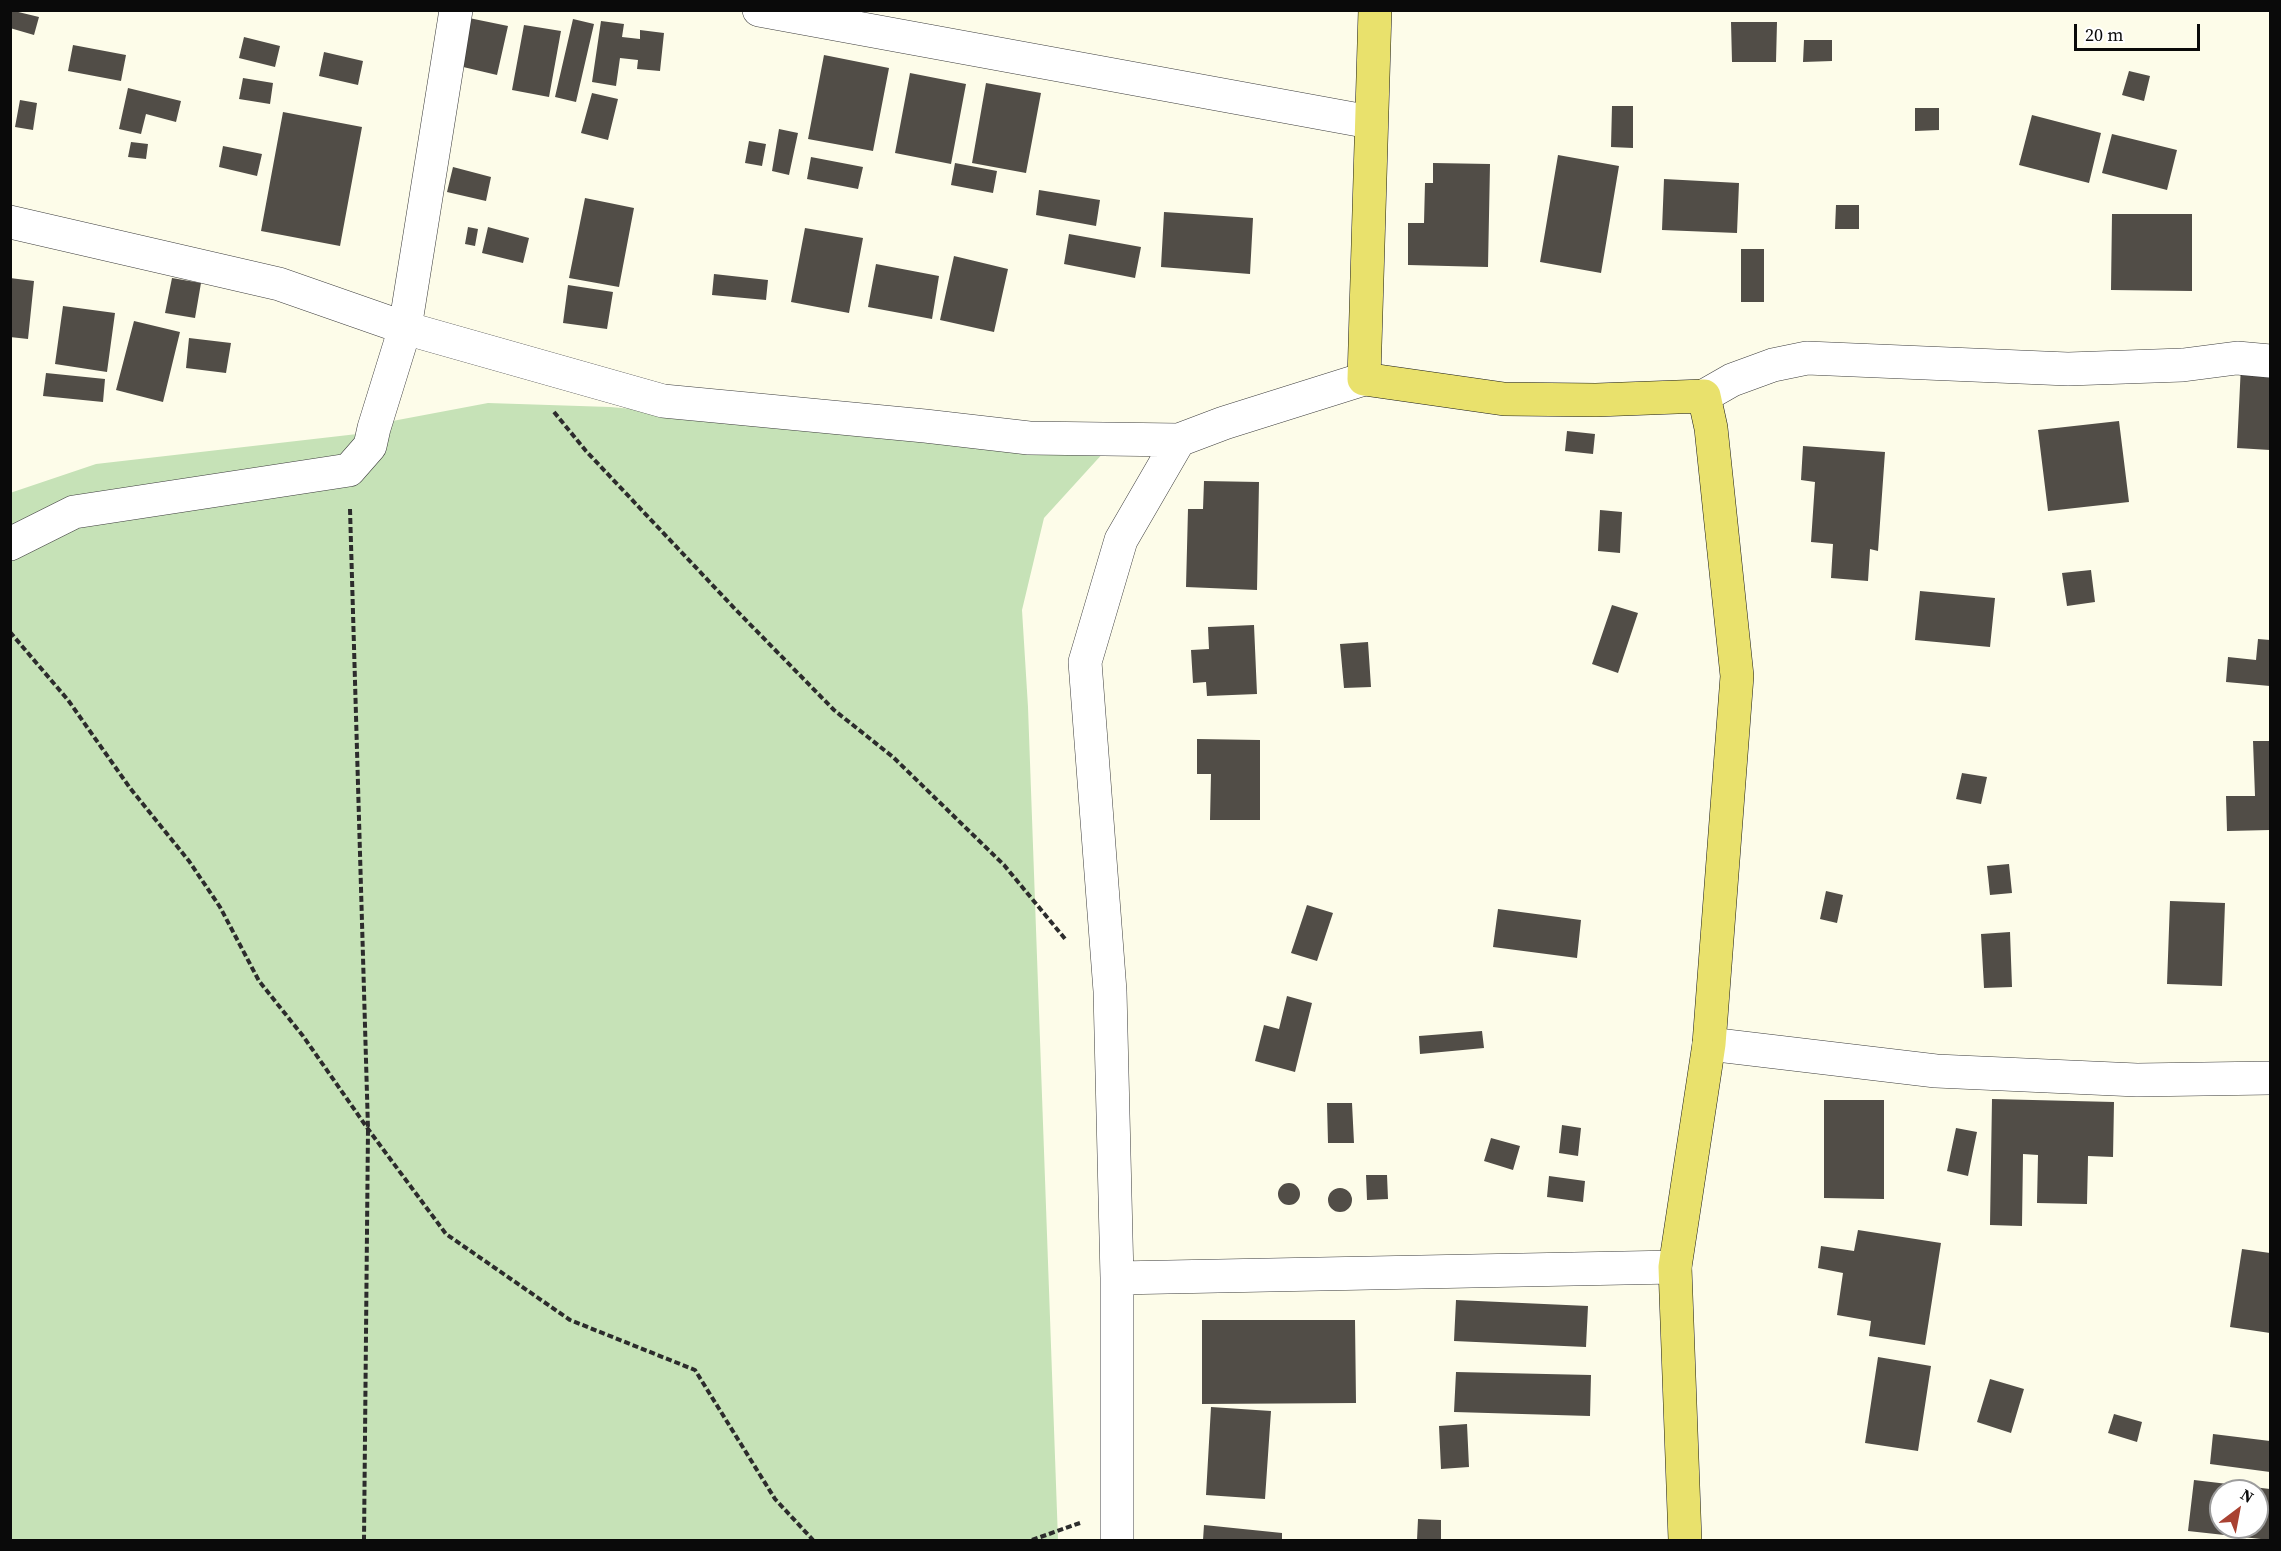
<!DOCTYPE html>
<style>
body{margin:0}
#map{position:relative;width:2281px;height:1551px;overflow:hidden;background:#fdfce9;font-family:"Source Serif 4",serif}
canvas{display:block}
.frame{position:absolute;inset:0;border:12px solid #0a0a0a;pointer-events:none}
.north{position:absolute;left:2209px;top:1479px;width:60px;height:60px;box-sizing:border-box;background:#fff;border:2px solid #9d9d9d;border-radius:50%;rotate:32deg;font-size:16px;font-weight:700;line-height:24px;text-align:center;color:#0a0a0a}
.north::after{content:'';display:block;margin:auto;width:21px;height:27px;background:#a94232;clip-path:polygon(50% 0,100% 100%,50% 72%,0 100%)}
.scale{position:absolute;left:2074px;top:24px;width:126px;height:27px;box-sizing:border-box;border:3px solid #0a0a0a;border-top:0;padding-left:8px;font-size:18px;line-height:21px;white-space:nowrap;color:#0a0a0a;-webkit-text-stroke:4px #fff;paint-order:stroke}
</style>
<div id="map">
<canvas width="2281" height="1551"></canvas>
<div class="frame"></div>
<div class="north">N</div>
<div class="scale">20 m</div>
</div>
<script>
const context = document.querySelector('canvas').getContext('2d');
context.lineJoin = 'round';
function fillPath(path, color) {
  context.fillStyle = color;
  context.fill(path, 'evenodd');
}
function shape(rows) {
  const path = new Path2D();
  for (const r of rows) {
    if (r.length === 3) {
      path.moveTo(r[0] + r[2], r[1]);
      path.arc(r[0], r[1], r[2], 0, 2 * Math.PI);
      continue;
    }
    path.moveTo(r[0], r[1]);
    for (let i = 2; i < r.length; i += 2) path.lineTo(r[i], r[i + 1]);
  }
  return path;
}
function stroke(path, color, width, dash) {
  context.strokeStyle = color;
  context.lineWidth = width;
  context.lineCap = dash ? 'butt' : 'round';
  context.setLineDash(dash || []);
  context.stroke(path);
}
fillPath(shape([
 [488,403,610,407,1105,451,1044,518,1022,610,1028,707,1058,1540,11,1540,10,493,96,464,366,433,366,426]
]), '#c6e2b7');
fillPath(shape([
 [10,10,39,17,34,35,10,28],
 [469,18,508,26,497,75,459,66],
 [573,19,594,24,576,102,555,97],
 [601,21,624,24,622,37,640,39,640,30,664,33,660,71,637,69,638,60,620,58,616,86,592,82],
 [1731,22,1777,22,1776,62,1732,62],
 [524,25,561,31,549,97,512,90],
 [244,37,280,46,275,67,239,58],
 [1804,40,1832,40,1832,61,1803,62],
 [73,45,126,55,121,81,68,71],
 [324,52,363,61,358,85,319,76],
 [824,55,889,68,873,151,808,139],
 [2129,71,2150,76,2144,101,2122,95],
 [910,73,966,84,951,164,895,153],
 [243,78,273,83,270,104,239,99],
 [986,83,1041,93,1026,173,972,163],
 [128,88,181,101,176,122,146,114,141,134,119,129],
 [592,93,618,99,608,140,581,133],
 [20,100,37,103,33,130,15,127],
 [1612,106,1633,106,1633,148,1611,147],
 [1915,108,1939,108,1939,130,1915,131],
 [283,112,362,127,340,246,261,231],
 [2032,115,2101,133,2089,183,2019,165],
 [779,129,798,133,789,175,772,171],
 [2112,134,2177,150,2167,190,2102,173],
 [749,141,766,144,762,166,745,163],
 [131,142,148,144,146,159,128,157],
 [223,146,262,154,257,176,219,167],
 [1558,155,1619,166,1601,273,1540,262],
 [811,157,863,167,858,189,807,179],
 [955,163,997,171,993,193,951,185],
 [1433,163,1490,164,1488,267,1408,265,1408,223,1424,223,1425,183,1433,183],
 [453,167,491,177,486,201,447,192],
 [1664,179,1739,183,1737,233,1662,230],
 [1039,190,1100,200,1096,226,1036,215],
 [585,198,634,208,619,287,569,278],
 [1836,205,1859,205,1859,229,1835,229],
 [1164,212,1253,218,1250,274,1161,267],
 [2112,214,2192,214,2192,291,2111,290],
 [468,227,478,229,475,246,465,244],
 [488,227,529,238,523,263,482,253],
 [805,228,863,238,849,313,791,302],
 [1069,234,1141,247,1135,278,1064,264],
 [1741,249,1764,249,1764,302,1741,302],
 [954,256,1008,269,994,332,940,320],
 [876,264,939,276,932,319,868,307],
 [714,274,768,280,766,300,712,295],
 [10,278,34,281,28,339,10,337],
 [172,278,201,283,195,318,165,313],
 [568,285,613,292,607,329,563,323],
 [63,306,115,313,107,372,55,364],
 [134,321,180,332,163,402,116,390],
 [189,338,231,343,226,373,186,368],
 [2241,365,2270,366,2270,450,2237,448],
 [46,373,105,379,103,402,43,396],
 [2119,421,2129,502,2048,511,2038,430],
 [1567,431,1595,434,1593,454,1565,451],
 [1803,446,1885,452,1878,551,1870,549,1868,581,1831,578,1833,544,1811,542,1815,482,1801,480],
 [1204,481,1259,482,1257,590,1186,587,1188,509,1203,509],
 [1600,510,1622,512,1620,553,1598,551],
 [2091,570,2095,602,2067,606,2062,573],
 [1920,591,1995,598,1990,647,1915,640],
 [1612,605,1638,613,1618,673,1592,664],
 [1254,625,1257,694,1207,696,1206,682,1193,683,1191,650,1209,649,1208,627],
 [2258,639,2270,640,2270,686,2226,682,2228,657,2256,660],
 [1368,642,1371,687,1344,688,1340,644],
 [1197,739,1260,740,1260,820,1210,820,1211,774,1197,774],
 [2253,741,2270,741,2270,830,2227,831,2226,796,2255,796],
 [1962,773,1987,777,1981,804,1956,799],
 [2009,864,2012,893,1990,895,1987,866],
 [1826,891,1843,895,1837,923,1820,919],
 [2170,901,2225,903,2222,986,2167,984],
 [1307,905,1333,913,1317,961,1291,953],
 [1498,909,1581,920,1577,958,1493,947],
 [2010,932,2012,987,1984,988,1981,934],
 [1287,996,1312,1003,1295,1072,1255,1061,1264,1025,1279,1029],
 [1482,1031,1484,1048,1420,1054,1419,1036],
 [1992,1099,2114,1102,2113,1157,2088,1156,2087,1204,2037,1203,2038,1155,2023,1154,2022,1226,1990,1225],
 [1824,1100,1884,1100,1884,1199,1824,1198],
 [1327,1103,1352,1103,1354,1143,1328,1143],
 [1562,1125,1581,1128,1578,1156,1559,1153],
 [1956,1128,1977,1132,1968,1176,1947,1171],
 [1491,1138,1520,1146,1513,1170,1484,1161],
 [1366,1175,1387,1175,1388,1199,1367,1200],
 [1549,1176,1585,1181,1583,1202,1547,1197],
 [1289,1194,11],
 [1340,1200,12],
 [1858,1230,1941,1243,1925,1345,1869,1336,1871,1321,1837,1315,1843,1273,1818,1268,1821,1246,1854,1251],
 [2242,1249,2270,1253,2270,1333,2230,1327],
 [1456,1300,1588,1306,1586,1347,1454,1341],
 [1202,1320,1355,1320,1356,1403,1202,1404],
 [1878,1357,1931,1366,1918,1451,1865,1443],
 [1456,1372,1591,1375,1590,1416,1454,1412],
 [1990,1379,2024,1389,2011,1433,1977,1422],
 [1211,1407,1271,1411,1265,1499,1206,1495],
 [2114,1414,2142,1422,2137,1442,2108,1433],
 [1467,1424,1469,1467,1441,1469,1439,1426],
 [2213,1434,2270,1441,2270,1472,2210,1464],
 [2194,1480,2270,1489,2270,1540,2188,1531],
 [2221,1491,2257,1491,2257,1527,2221,1527],
 [1418,1519,1441,1520,1441,1540,1417,1540],
 [1204,1525,1282,1533,1282,1540,1203,1540]
]), '#514d47');
const minor = shape([
 [759,10,1370,122],
 [10,222,279,284,405,328,663,401,925,426,1029,438,1179,440,1224,423,1364,379],
 [1704,396,1732,380,1773,365,1807,358,2068,369,2183,365,2237,358,2270,361],
 [10,544,74,512,349,470,370,446,374,428,405,328,456,10],
 [1709,1044,1936,1071,2137,1080,2270,1078],
 [1117,1278,1675,1267],
 [1117,1540,1117,1278,1110,991,1085,662,1121,540,1179,440]
]);
const major = shape([
 [1375,10,1364,379,1504,399,1596,400,1704,396,1711,428,1737,676,1709,1044,1675,1267,1685,1540]
]);
stroke(minor, '#3d3d3d', 34);
stroke(major, '#1b1b1b', 34);
stroke(shape([
 [554,412,586,451,736,610,834,710,893,757,1004,865,1066,940],
 [350,509,368,1129,364,1540],
 [10,632,68,700,130,788,189,861,220,907,259,981,303,1036,368,1129,446,1234,570,1320,695,1370,775,1499,813,1540],
 [1032,1540,1080,1523]
]), '#2c2c2c', 4, [6, 3]);
stroke(minor, '#fff', 33);
stroke(major, '#e9e16c', 33);
</script>
